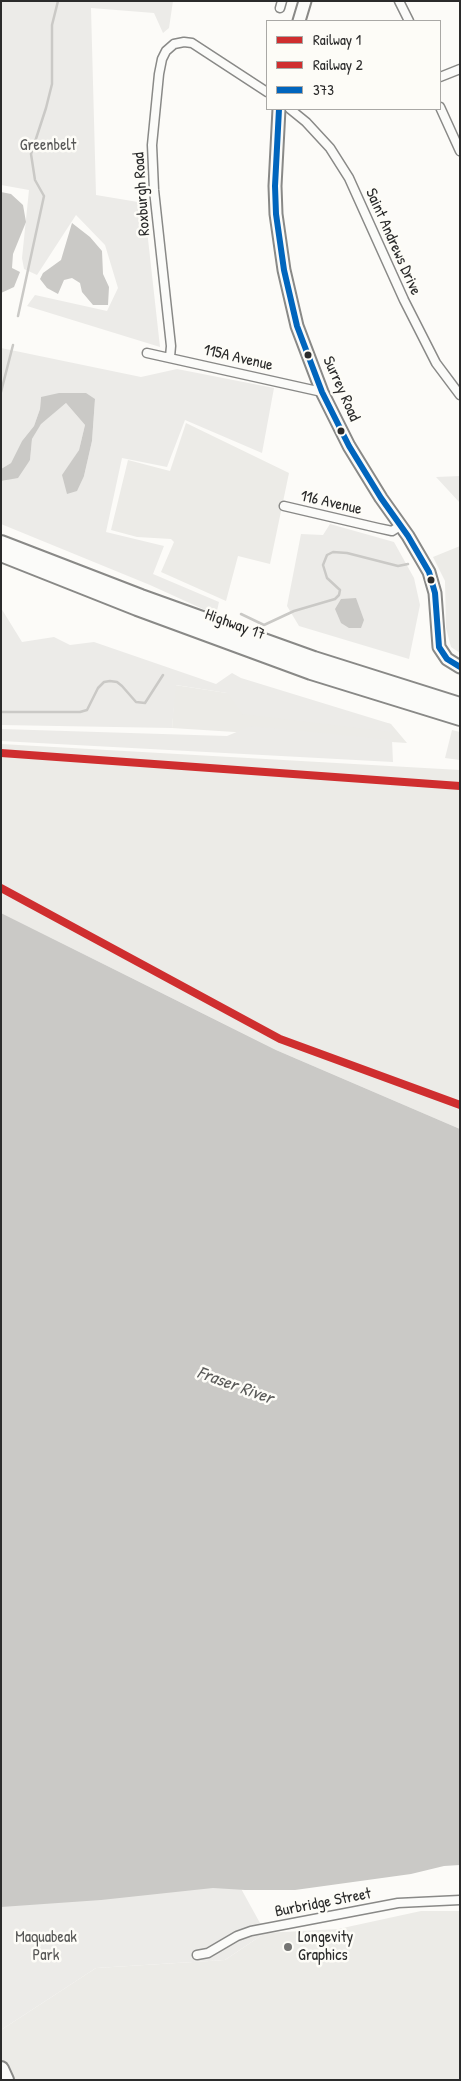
<!DOCTYPE html>
<style>
body{margin:0}
#map{position:relative;width:461px;height:2081px;overflow:hidden;background:#fcfbf8;font-family:"Patrick Hand",sans-serif}
canvas{display:block}
.frame{position:absolute;inset:0;border:2px solid #2b2b2b;pointer-events:none}
.legend{position:absolute;left:266px;top:20px;width:175px;height:90px;box-sizing:border-box;background:#fdfcf7;border:1px solid #a9a8a5;margin:0;padding:6px 9px;list-style:none;font-size:15px;color:#2b2b2b}
.legend li{display:flex;align-items:center;gap:10px;height:25px}
.legend b{width:25px;border:1px solid #a9a8a5}
</style>
<div id="map">
<canvas width="461" height="2081"></canvas>
<div class="frame"></div>
<ul class="legend">
<li><b style="height:6px;background:#cf2e2f"></b>Railway 1</li>
<li><b style="height:6px;background:#cf2e2f"></b>Railway 2</li>
<li><b style="height:6px;background:#0065bd"></b>373</li>
</ul>
</div>
<script>
const context = document.querySelector('canvas').getContext('2d');
context.lineJoin = 'round';
function fillPath(path, color) {
  context.fillStyle = color;
  context.fill(path, 'evenodd');
}
function shape(rows) {
  const path = new Path2D();
  for (const r of rows) {
    path.moveTo(r[0], r[1]);
    for (let i = 2; i < r.length; i += 2) path.lineTo(r[i], r[i + 1]);
  }
  return path;
}
function stroke(path, color, width, dash) {
  context.strokeStyle = color;
  context.lineWidth = width;
  context.lineCap = dash ? 'butt' : 'round';
  context.setLineDash(dash || []);
  context.stroke(path);
}
function label(font, color, halo, rows, align = 'center') {
  context.font = font + ' "Patrick Hand",sans-serif';
  context.lineWidth = 5;
  context.setLineDash([]);
  context.textBaseline = 'middle';
  context.strokeStyle = halo;
  context.fillStyle = color;
  for (const [text, x, y, turn = 0] of rows) {
    context.save();
    context.translate(x, y);
    context.rotate((+turn || 0) * Math.PI / 180);
    context.textAlign = isNaN(turn) ? turn : align;
    if (halo) context.strokeText(text, 0, 0);
    context.fillText(text, 0, 0);
    context.restore();
  }
}
fillPath(shape([
 [186,423,289,473,270,564,238,556,226,601,161,572,174,542,171,539,137,537,111,530,128,460,170,471],
 [460,546,460,653,451,647,446,628,445,581,433,557],
 [175,685,227,693,391,724,407,743,172,728],
 [1,744,460,770,460,1129,276,1050,1,913],
 [421,1911,460,1911,460,2080,1,2080,1,2030,96,1968,225,1960,265,1933,338,1929]
]), '#ecebe7');
fillPath(shape([
 [1,1,173,1,169,28,163,33,154,13,91,8,96,195,144,203,160,347,27,306,35,295,107,311,118,288,105,245,76,215,37,275,24,269,22,258,29,190,1,185],
 [1,348,141,377,177,369,274,388,262,453,185,420,167,467,122,458,106,532,164,546,153,574,219,602,216,615,150,585,1,524,1,481,7,480,30,460,32,439,41,423,66,403,85,425,79,450,63,475,84,476,92,441,95,399,41,397,40,409,34,426,22,441,11,463,1,469],
 [460,476,460,503,436,477],
 [330,524,394,542,414,578,420,605,409,659,299,626,287,606,301,534,323,535],
 [1,608,22,642,54,637,70,645,94,642,216,684,232,673,241,678,391,724,392,732,242,714,227,693,176,685,172,728,1,725],
 [251,726,392,740,393,762,1,741,1,729,227,736],
 [452,730,460,732,460,760,445,758],
 [239,1885,260,1923,264,1924,261,1925,265,1933,225,1960,96,1968,1,2030,1,1904]
]), '#ecebe8');
fillPath(shape([
 [1,192,11,194,23,205,26,222,13,254,12,268,20,272,14,287,1,293],
 [72,223,90,237,102,251,103,274,109,287,108,305,93,305,82,292,80,283,72,278,64,280,58,294,47,288,40,279,43,273,61,260],
 [59,393,86,393,95,399,92,441,84,476,77,491,67,494,62,475,79,450,85,425,66,403,41,424,32,439,30,460,18,478,1,481,1,469,11,463,22,441,34,426,40,409,41,397],
 [356,598,364,620,361,628,349,628,341,623,335,609,341,599],
 [1,913,276,1050,460,1129,460,1865,444,1866,411,1874,295,1890,245,1890,213,1888,101,1900,1,1907]
]), '#cac9c6');
stroke(shape([
 [18,316,44,196,35,180,31,154,46,108,52,84,52,25,58,1],
 [1,392,13,345],
 [241,614,264,625,294,611,335,599,339,595,340,590,327,578,323,565,327,555,333,552,347,553,398,566,408,564],
 [1,712,80,712,87,710,98,688,104,682,110,681,117,682,122,686,136,702,145,703,163,675]
]), '#cac9c6', 2.5);
const street = shape([
 [399,1,409,21],
 [280,8,282,1],
 [440,77,460,69],
 [440,107,460,151],
 [290,109,306,122,330,148,349,178,404,300,436,363,460,395],
 [147,353,322,392],
 [170,357,171,346,154,190,152,145,159,74,162,59,166,51,174,44,184,42,192,43,267,92],
 [284,506,378,528,392,531,400,526],
 [197,1955,208,1953,237,1936,251,1931,398,1903,460,1900]
]);
const secondary = shape([
 [299,21,305,1],
 [279,109,275,186,276,214,284,270,297,326,322,392,349,446,381,498,408,536,429,572,435,593,439,647,447,659,460,667]
]);
const highway = shape([
 [1,543,141,597,314,659,460,705],
 [1,554,137,608,311,672,460,718],
 [1,2069,6,2080]
]);
stroke(street, '#898987', 11);
stroke(secondary, '#898987', 15);
stroke(highway, '#898987', 18);
stroke(street, '#fbfbf9', 8);
stroke(secondary, '#fbfbf9', 11);
stroke(highway, '#fbfbf9', 14);
stroke(shape([
 [279,109,275,186,276,214,284,270,297,326,322,392,349,446,381,498,408,536,429,572,435,593,439,647,447,659,460,667]
]), '#0065bd', 6);
stroke(shape([
 [1,888,280,1039,460,1105]
]), '#cf2e2f', 8);
stroke(shape([
 [1,753,460,786]
]), '#cf2e2f', 8);
for (const [x, y, r, color] of [
 [308,355,4.5,"#2b2b2b"],
 [341,431,4.5,"#2b2b2b"],
 [431,580,4.5,"#2b2b2b"],
 [288,1947,5,"#747473"]
]) {
  const dot = new Path2D();
  dot.arc(x, y, r, 0, 2 * Math.PI);
  context.fillStyle = color;
  context.fill(dot);
  stroke(dot, '#fdfcf7', 2);
}
label('16px', '#585857', '#fdfcf7', [
 ["Greenbelt",48,146],
 ["Maquabeak",46,1938],
 ["Park",46,1956]
]);
label('16px', '#2b2b2b', '#fdfcf7', [
 ["Roxburgh Road",142,194,-94],
 ["Saint Andrews Drive",393,242,66],
 ["115A Avenue",238,358,13],
 ["Surrey Road",341,389,66],
 ["116 Avenue",331,503,13],
 ["Highway 17",235,625,20],
 ["Burbridge Street",323,1903,-11]
]);
label('16px', '#2b2b2b', '#fdfcf7', [
 ["Longevity",298,1938],
 ["Graphics",298,1956]
], 'left');
label('italic 18px', '#5b5b5a', '#fdfcf7', [
 ["Fraser River",235,1386,20]
]);
</script>
